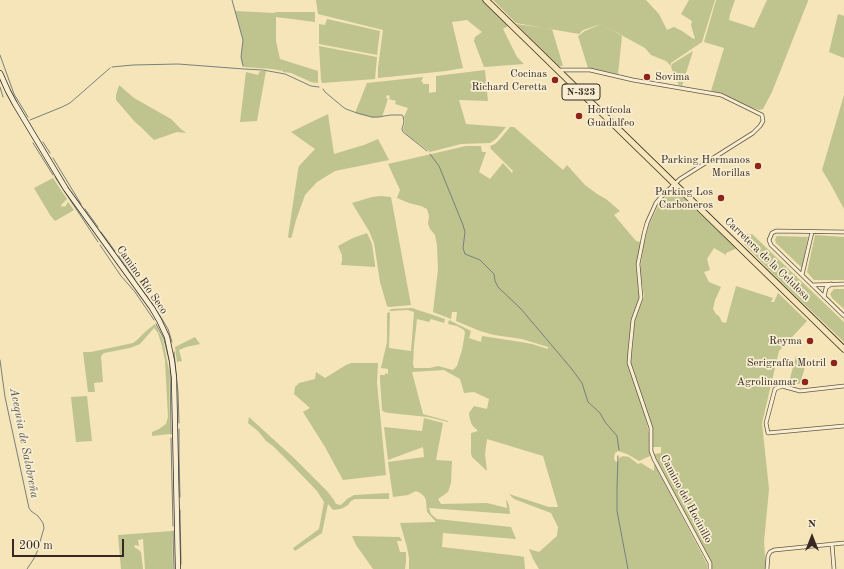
<!DOCTYPE html>
<meta charset="utf-8">
<style>
body{margin:0}
#map{position:relative;width:844px;height:569px;overflow:hidden;background:#f5e5b8;font-family:"Old Standard TT",serif}
canvas{display:block}
.north{position:absolute;left:792px;top:517px;width:40px;height:40px;-webkit-text-stroke:3px #f8eed1;paint-order:stroke;rotate:0deg;font-size:11px;font-weight:700;line-height:16px;text-align:center;color:#372823}
.north::after{content:'';display:block;margin:auto;width:14px;height:18px;background:#372823;clip-path:polygon(50% 0,100% 100%,50% 72%,0 100%)}
.scale{position:absolute;left:12px;top:539px;width:112px;height:18px;box-sizing:border-box;border:2px solid #372823;border-top:0;padding-left:5px;font-size:12px;line-height:14px;white-space:nowrap;color:#372823;-webkit-text-stroke:3px #f8eed1;paint-order:stroke}
</style>
<div id="map">
<canvas width="844" height="569"></canvas>
<div class="north">N</div>
<div class="scale">200 m</div>
</div>
<script>
const context = document.querySelector('canvas').getContext('2d');
context.lineJoin = 'round';
function fillPath(path, color) {
  context.fillStyle = color;
  context.fill(path, 'evenodd');
}
function shape(rows) {
  const path = new Path2D();
  for (const r of rows) {
    path.moveTo(r[0], r[1]);
    for (let i = 2; i < r.length; i += 2) path.lineTo(r[i], r[i + 1]);
  }
  return path;
}
function stroke(path, color, width, dash) {
  context.strokeStyle = color;
  context.lineWidth = width;
  context.lineCap = dash ? 'butt' : 'round';
  context.setLineDash(dash || []);
  context.stroke(path);
}
function label(font, color, halo, rows, align = 'center') {
  context.font = font + ' "Old Standard TT",serif';
  context.lineWidth = 3.5;
  context.setLineDash([]);
  context.textBaseline = 'middle';
  context.strokeStyle = halo;
  context.fillStyle = color;
  for (const [text, x, y, turn = 0] of rows) {
    context.save();
    context.translate(x, y);
    context.rotate((+turn || 0) * Math.PI / 180);
    context.textAlign = isNaN(turn) ? turn : align;
    if (halo) context.strokeText(text, 0, 0);
    context.fillText(text, 0, 0);
    context.restore();
  }
}
fillPath(shape([
 [316,0,483,0,508,26,503,29,517,57,524,64,484,67,474,41,475,37,482,32,467,20,452,22,463,68,446,71,378,78,378,68,383,30,318,14],
 [493,0,646,0,659,14,667,30,674,27,682,31,692,38,695,39,691,25,692,21,681,14,689,0,715,0,702,42,671,63,671,66,666,61,651,55,645,48,601,24,583,30,579,34,516,23],
 [716,0,735,0,730,14,729,20,754,28,767,0,808,0,808,1,772,92,763,109,759,110,747,106,723,94,711,91,724,48,704,42],
 [235,11,275,13,275,12,315,12,315,22,276,17,276,41,280,59,318,71,318,83,311,82,291,73,283,72,282,67,283,71,272,69,244,67,242,64,241,57,243,40],
 [838,14,844,16,844,58,829,52],
 [327,19,380,31,377,55,319,44,319,24,325,25],
 [516,24,552,29,563,66,559,66],
 [601,24,622,36,618,74,588,68,578,36,585,31],
 [319,46,377,57,375,79,322,83,321,80],
 [693,51,682,86,679,85,676,80,671,67,672,64],
 [485,70,488,101,459,100,466,124,506,127,496,139,490,143,461,144,430,152,407,135,403,130,405,122,404,117,408,108,395,104,396,101,389,99,390,96,387,95,386,98,388,99,382,117,373,118,355,113,367,83,423,77,421,82,423,82,423,84,429,84,429,93,436,92,436,76],
 [260,71,266,71,257,121,240,122,246,72,258,75],
 [119,85,134,98,148,106,171,119,181,129,186,133,177,132,154,140,142,128,135,122,116,100,116,95],
 [844,95,844,209,830,183,822,170],
 [328,114,334,154,364,145,378,139,389,160,335,171,317,182,305,195,296,220,292,236,291,238,289,238,288,237,298,170,299,166,315,149,291,132],
 [510,127,514,127,563,170,567,165,585,185,597,194,606,199,620,211,614,215,636,241,641,242,636,266,639,295,639,300,632,320,628,346,628,365,645,415,649,433,650,456,639,461,627,454,618,451,615,453,614,458,615,461,617,462,619,460,619,458,623,456,629,457,638,464,641,463,654,471,654,463,706,562,707,565,707,569,539,569,533,559,529,549,539,552,557,536,558,527,551,513,514,499,509,494,549,507,558,507,543,456,487,439,485,454,487,471,472,457,471,453,471,433,478,431,472,425,470,420,469,413,474,406,487,409,489,399,474,392,464,393,460,379,444,370,412,372,423,414,448,421,448,422,428,417,389,413,384,412,382,410,380,379,380,375,385,375,385,373,388,374,388,369,381,368,387,342,387,313,390,312,389,348,411,351,414,312,408,310,389,311,391,309,412,308,445,319,444,323,431,319,429,322,417,319,414,346,413,364,414,368,430,368,438,366,453,370,457,366,462,350,465,333,464,330,457,326,448,324,449,320,471,331,469,338,481,342,482,336,521,342,532,344,548,349,548,347,522,339,494,335,480,331,456,321,457,312,452,312,451,319,433,312,438,269,437,245,435,235,430,229,428,224,429,216,427,209,421,206,409,203,397,198,400,190,388,164,466,146,481,146,482,152,486,152,479,172,490,179,503,163,512,173,513,171,491,149,490,146,495,144,500,139],
 [53,178,67,199,61,205,62,207,64,206,65,207,68,202,74,210,55,221,50,215,34,188],
 [673,188,736,248,735,249,726,253,726,255,714,248,707,259,710,270,704,272,709,282,721,287,715,300,713,309,716,314,719,316,722,322,726,323,736,286,773,298,771,302,774,302,778,293,807,321,779,351,762,423,769,489,764,542,766,569,711,569,711,563,654,454,661,453,661,447,653,447,652,427,631,363,635,320,644,297,640,270,641,263,644,244,648,227,659,204],
 [381,196,391,197,411,305,389,307,387,306,380,282,374,243,369,231,352,203,372,197],
 [367,233,372,244,375,265,375,267,341,265,342,261,342,255,338,246,353,238],
 [746,234,752,234,844,322,844,342,781,282,745,245,742,239],
 [815,235,844,237,844,280,814,280,807,272],
 [777,236,808,237,802,268,776,243,775,240,776,237],
 [834,289,844,289,844,309,832,298,830,294],
 [155,324,163,340,169,370,170,434,152,436,152,432,159,429,166,424,168,417,165,361,162,346,158,333,155,329,154,328,140,344,130,348,104,353,101,356,103,382,94,383,95,392,88,392,83,352,91,352,133,343,137,340,146,331],
 [195,337,200,344,186,347,179,350,182,361,177,362,175,347],
 [796,356,807,360,800,384,789,382],
 [351,363,378,363,377,383,378,393,386,475,343,480,325,447,303,412,310,408,294,394,295,387,299,383,315,379,316,372,325,378,346,365],
 [87,396,92,441,76,442,71,397],
 [249,417,295,459,327,491,334,500,336,504,341,505,347,499,354,495,389,493,389,499,355,499,351,501,348,505,343,508,340,509,333,510,328,504,322,533,295,551,293,548,319,529,324,502,317,491,291,464,273,446,266,441,258,431,248,423],
 [424,418,443,423,436,460,452,461,451,483,448,492,438,499,441,504,487,503,507,508,506,499,509,505,510,514,429,508,431,514,437,519,511,527,516,539,443,533,442,547,519,556,524,557,525,569,409,569,409,558,407,547,400,523,436,522,427,512,426,500,424,496,420,493,416,491,408,495,393,497,388,462,424,457,423,447,388,460,384,427,422,431],
 [172,531,173,569,145,569,143,539,138,540,139,546,135,545,134,547,139,550,141,552,143,569,121,569,118,535],
 [352,536,400,537,402,541,397,541,400,552,406,552,406,562,405,569,373,569,356,545]
]), '#bfc38d');
stroke(shape([
 [232,0,243,40,241,57,243,66],
 [0,55,14,94,28,117],
 [112,67,133,65,178,64,244,69,263,70,285,74,311,86,319,87],
 [0,87,3,97],
 [323,89,325,92,343,107,346,109,357,113,372,117,378,117,391,115,402,115,403,116,404,122,402,129,403,132,427,151],
 [30,120,62,107,70,103,110,68],
 [43,142,50,153],
 [33,143,53,175],
 [430,154,439,166,463,225,465,232,463,248,465,254,480,260,494,274,495,281,498,287,521,309,571,368,582,383,588,402,600,413,605,422,617,436,619,450],
 [53,158,81,204],
 [55,177,98,242],
 [85,209,98,227],
 [101,232,115,251],
 [100,245,121,276,135,292,154,320],
 [119,256,135,279],
 [137,283,152,303,162,319,168,329,172,342],
 [156,324,164,339,170,364,171,434],
 [174,352,178,392,179,423],
 [0,360,5,397,29,508,31,511,38,516,43,523,44,528,37,552,33,560,27,569],
 [179,429,179,455,180,497],
 [171,438,173,526],
 [618,456,617,488,617,511,628,569],
 [180,510,181,564],
 [173,531,174,569]
]), '#77817e', 1);
const street = shape([
 [558,70,590,70,633,80,721,95,762,115,763,121,760,126,753,133,680,179,661,197,656,203,647,223,644,234,638,264,641,298,633,320,630,350,629,363,651,428,651,451,654,459,710,563,710,569],
 [844,232,776,231,772,233,769,240,771,245,844,316],
 [802,275,812,232],
 [812,285,844,284],
 [824,297,826,288,831,284],
 [844,386,800,391,782,386,775,389,766,423,768,433,844,426],
 [832,544,834,569],
 [767,569,768,556,770,552,774,550,844,543]
]);
const secondary = shape([
 [0,73,8,91,15,104,66,189,152,308,159,320,167,337,172,361,174,378,178,569]
]);
const highway = shape([
 [486,0,844,349]
]);
stroke(street, '#665748', 4.5);
stroke(secondary, '#372823', 6);
stroke(highway, '#372823', 7);
stroke(street, '#f8eed1', 3);
stroke(secondary, '#f8eed1', 4.5);
stroke(highway, '#f5e5b8', 5.5);
for (const [x, y, r, color] of [
 [647,77,4,"#8f2418"],
 [555,80,4,"#8f2418"],
 [579,116,4,"#8f2418"],
 [758,166,4,"#8f2418"],
 [721,198,4,"#8f2418"],
 [810,341,4,"#8f2418"],
 [834,363,4,"#8f2418"],
 [805,382,4,"#8f2418"]
]) {
  const dot = new Path2D();
  dot.arc(x, y, r, 0, 2 * Math.PI);
  context.fillStyle = color;
  context.fill(dot);
  stroke(dot, '#f8eed1', 1.5);
}
for (const [x, y, w] of [
 [581,92,38]
]) {
  const box = new Path2D();
  box.roundRect(x - w / 2, y - 8, w, 16, 3);
  context.fillStyle = '#f8eed1';
  context.fill(box);
  stroke(box, '#372823', 1);
}
label('bold 10px', '#372823', null, [
 ["N-323",581,92]
]);
label('11px', '#372823', '#f8eed1', [
 ["Cocinas",547,74],
 ["Richard Ceretta",547,87],
 ["Sovima",655,77,"left"],
 ["Hortícola",587,110,"left"],
 ["Guadalfeo",587,123,"left"],
 ["Parking Hermanos",750,160],
 ["Morillas",750,173],
 ["Parking Los",713,192],
 ["Carboneros",713,205],
 ["Reyma",802,341],
 ["Serigrafía Motril",826,363],
 ["Agrolinamar",797,382]
], 'right');
label('11px', '#372823', '#f8eed1', [
 ["Carretera de la Celulosa",767,259,44],
 ["Camino Río Seco",142,280,55],
 ["Camino del Hocinillo",686,499,62]
]);
label('italic 12px', '#575450', '#f8eed1', [
 ["Acequia de Salobreña",24,443,79]
]);
</script>
